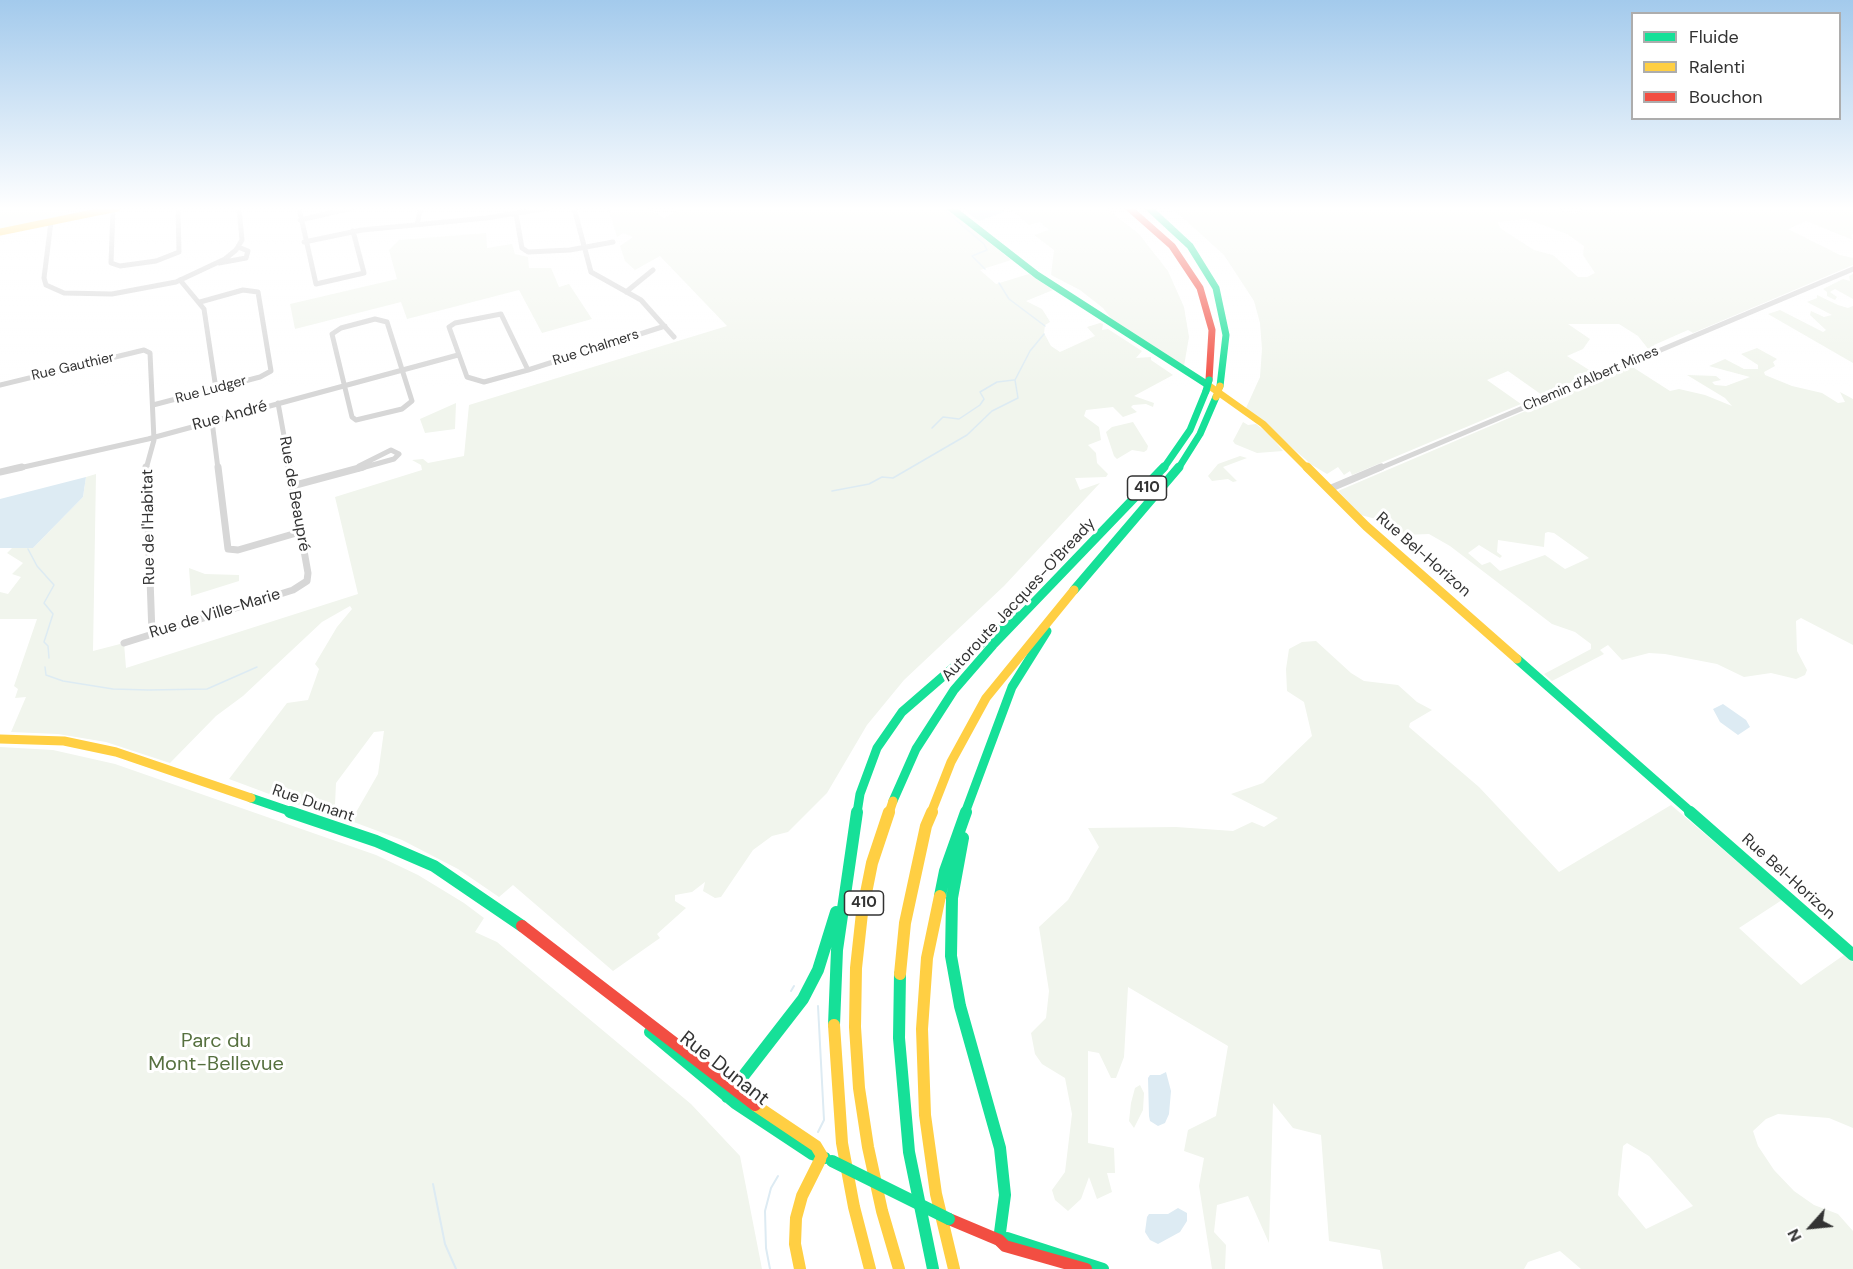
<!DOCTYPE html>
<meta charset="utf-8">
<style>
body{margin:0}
#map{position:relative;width:1853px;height:1269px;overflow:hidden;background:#fff;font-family:"DM Sans",sans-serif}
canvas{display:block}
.legend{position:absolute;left:1631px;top:12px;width:210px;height:108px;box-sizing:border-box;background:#fff;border:2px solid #adadad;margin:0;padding:8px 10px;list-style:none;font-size:18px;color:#333}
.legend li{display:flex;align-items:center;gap:12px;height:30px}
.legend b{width:30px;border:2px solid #adadad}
.north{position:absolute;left:1781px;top:1197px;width:60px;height:60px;-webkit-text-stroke:4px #fff;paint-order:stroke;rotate:243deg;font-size:16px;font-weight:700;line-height:24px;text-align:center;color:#333}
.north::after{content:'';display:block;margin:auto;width:21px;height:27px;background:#333;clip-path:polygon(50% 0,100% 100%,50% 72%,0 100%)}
</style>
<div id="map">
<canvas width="1853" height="1269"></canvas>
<ul class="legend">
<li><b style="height:8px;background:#16e098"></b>Fluide</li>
<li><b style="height:8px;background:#ffcf43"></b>Ralenti</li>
<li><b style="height:8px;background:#f24e42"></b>Bouchon</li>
</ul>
<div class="north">N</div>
</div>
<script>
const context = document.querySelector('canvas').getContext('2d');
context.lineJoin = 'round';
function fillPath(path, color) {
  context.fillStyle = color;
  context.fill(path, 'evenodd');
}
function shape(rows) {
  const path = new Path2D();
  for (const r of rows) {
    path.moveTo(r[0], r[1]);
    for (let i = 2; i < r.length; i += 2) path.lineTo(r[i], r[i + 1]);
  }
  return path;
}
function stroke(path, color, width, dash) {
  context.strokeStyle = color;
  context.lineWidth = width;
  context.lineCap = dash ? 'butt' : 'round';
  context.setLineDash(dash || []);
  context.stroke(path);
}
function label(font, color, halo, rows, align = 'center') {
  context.font = font + ' "DM Sans",sans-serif';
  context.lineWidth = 6;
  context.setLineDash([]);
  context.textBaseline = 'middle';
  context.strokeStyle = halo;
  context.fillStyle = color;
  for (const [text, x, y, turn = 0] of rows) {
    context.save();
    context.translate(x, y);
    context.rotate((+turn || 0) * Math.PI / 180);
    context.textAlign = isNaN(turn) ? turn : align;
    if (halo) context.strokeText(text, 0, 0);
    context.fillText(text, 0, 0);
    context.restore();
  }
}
fillPath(shape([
 [0,208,76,208,69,210,67,219,0,232],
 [608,208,648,208,664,218,676,211,671,208,946,208,1011,260,980,270,996,284,1029,274,1053,290,1026,301,1042,309,1049,320,1050,322,1045,325,1044,333,1051,346,1060,352,1095,336,1087,327,1100,323,1103,324,1102,330,1108,329,1142,351,1136,358,1151,357,1151,360,1173,375,1134,396,1154,403,1153,407,1146,404,1133,405,1131,407,1137,412,1123,417,1113,407,1086,410,1084,416,1099,427,1101,440,1088,445,1096,453,1097,463,1108,474,1106,477,1075,478,1080,490,1100,483,1004,586,904,680,867,725,827,793,788,832,772,836,753,850,721,897,715,898,703,891,705,882,692,892,675,895,675,901,686,908,657,934,660,938,613,971,513,885,499,897,458,869,402,840,351,821,378,774,384,731,374,732,336,783,335,805,331,817,229,779,287,703,308,700,319,669,315,664,337,627,352,609,350,606,322,622,243,696,216,716,170,763,106,742,58,734,11,732,26,697,15,698,18,689,14,686,37,619,0,619,0,592,8,594,21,577,12,574,23,563,7,553,12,548,33,548,83,497,86,477,96,474,93,651,124,643,126,668,358,594,335,497,422,470,421,465,412,460,423,459,428,463,464,456,469,405,727,326,660,256,635,270,625,261,620,246,633,237,623,233,617,237],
 [1009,208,1106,208,1139,234,1168,271,1184,307,1189,337,1184,366,1113,321,1103,308,1080,290,1051,275,1054,250,1034,235,1049,230,1040,222,1029,225],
 [1172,208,1560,208,1562,211,1576,214,1583,208,1636,208,1641,211,1640,208,1853,208,1853,234,1851,235,1853,240,1806,221,1788,229,1840,255,1853,258,1853,265,1693,333,1688,330,1654,345,1655,349,1649,350,1638,336,1619,324,1568,324,1590,339,1583,349,1567,356,1594,373,1542,395,1508,371,1487,380,1521,404,1352,475,1350,471,1344,475,1338,467,1327,474,1312,465,1246,408,1260,377,1262,349,1260,323,1254,301,1224,255],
 [1526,219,1567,234,1584,246,1583,255,1595,273,1587,277,1578,277,1553,255,1534,250,1500,228,1498,222],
 [486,233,487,248,512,244,515,254,528,257,529,268,551,268,559,287,569,284,592,319,542,333,519,290,407,319,401,302,295,329,290,304,397,279,389,250,399,240],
 [1853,274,1853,299,1835,289,1830,292,1837,297,1835,300,1827,296,1827,292,1823,289,1843,279,1850,281,1849,276],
 [1817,295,1838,305,1848,308,1853,306,1853,363,1768,314,1780,310,1823,332,1826,330,1810,315,1811,311,1824,317,1832,315,1807,302,1817,298],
 [1757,348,1777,359,1773,362,1775,366,1764,372,1765,375,1792,386,1822,393,1838,403,1845,402,1840,392,1853,399,1853,645,1801,618,1796,621,1797,651,1807,670,1805,675,1796,679,1771,673,1744,677,1717,664,1665,654,1649,653,1622,660,1608,645,1600,650,1604,654,1552,681,1544,674,1591,649,1591,644,1575,632,1552,624,1450,546,1429,534,1404,535,1394,524,1361,515,1338,491,1631,366,1670,391,1679,389,1705,395,1732,406,1725,398,1687,375,1716,376,1721,380,1712,382,1715,385,1726,386,1750,377,1709,366,1725,359,1744,369,1758,369,1758,365,1741,354],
 [1548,532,1554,533,1589,558,1565,569,1545,555,1500,571,1490,562,1482,565,1468,553,1479,545,1500,558,1502,556,1497,552,1498,540,1544,547,1545,533],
 [456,403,455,429,425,433,420,419],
 [1133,422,1148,446,1147,450,1144,452,1132,450,1117,459,1114,456,1106,432,1112,427],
 [1243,422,1248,425,1256,424,1270,435,1283,451,1257,453,1235,444,1233,441],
 [1240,456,1247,458,1223,467,1237,481,1233,482,1228,479,1212,481,1208,476,1218,464],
 [189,568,205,574,239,575,239,581,191,596],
 [1316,641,1351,673,1364,681,1398,685,1417,702,1432,710,1410,723,1409,727,1479,787,1559,872,1671,805,1782,900,1739,928,1801,985,1844,955,1853,962,1853,1128,1829,1118,1778,1114,1766,1119,1753,1131,1758,1146,1774,1170,1794,1191,1814,1205,1838,1214,1853,1231,1853,1269,1581,1269,1560,1251,1528,1262,1524,1269,1383,1269,1380,1250,1329,1241,1321,1135,1293,1128,1273,1103,1269,1243,1248,1196,1217,1205,1214,1232,1226,1245,1225,1269,1212,1269,1199,1186,1204,1158,1184,1151,1188,1130,1216,1116,1228,1046,1128,987,1124,1057,1116,1078,1111,1078,1099,1053,1088,1051,1088,1143,1114,1148,1115,1173,1107,1173,1112,1192,1097,1199,1089,1177,1081,1199,1068,1211,1055,1200,1052,1190,1065,1172,1072,1114,1065,1078,1042,1064,1035,1054,1031,1033,1046,1018,1049,991,1039,927,1068,900,1099,847,1088,828,1176,827,1233,831,1252,822,1264,827,1278,818,1231,794,1263,783,1312,736,1304,702,1287,691,1286,669,1289,649,1302,642],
 [1627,1143,1649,1156,1693,1206,1646,1229,1618,1195,1623,1146],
 [0,747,53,750,115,764,376,855,418,875,464,903,484,918,475,932,497,942,691,1104,740,1156,762,1269,0,1269],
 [1140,1085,1144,1093,1143,1110,1134,1128,1129,1121,1131,1103,1135,1088]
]), '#f1f5ed');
fillPath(shape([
 [967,208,1001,208,1005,212,979,221,964,210],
 [86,477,83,497,33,548,0,548,0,499],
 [1723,704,1746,720,1750,727,1738,735,1720,722,1713,709],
 [1166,1072,1171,1091,1169,1114,1165,1123,1158,1126,1150,1121,1149,1116,1148,1078,1150,1075,1160,1075],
 [1178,1208,1187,1213,1187,1221,1180,1232,1158,1244,1150,1240,1145,1232,1147,1217,1149,1214,1168,1214]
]), '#ddebf3');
stroke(shape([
 [942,208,984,244,987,250,972,256,985,269],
 [957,208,961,211],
 [999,283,1009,299,1045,326],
 [932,428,943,417,959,419,980,405,984,399,980,392,997,382,1014,380],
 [832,491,869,484,882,477,893,478,967,435,992,411,1018,398,1015,380,1030,351,1044,334],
 [28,549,37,566,54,585,44,603,53,614,44,642,48,646,49,658],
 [45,667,46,675,63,681,113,689,149,690,207,689,257,667]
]), '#ddebf3', 1.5);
stroke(shape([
 [791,991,794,986],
 [818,1006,824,1120,818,1132],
 [433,1184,445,1244,456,1269],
 [770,1269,766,1248,765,1211,771,1188,778,1176]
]), '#ddebf3', 2);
stroke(shape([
 [299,208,316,284,364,273,353,231],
 [574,208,591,272,641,300,674,337],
 [113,209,111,263,120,266,156,261,179,252,178,208],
 [516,214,522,248,528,252,570,250,613,242],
 [300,220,352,208],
 [51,222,44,278,46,285,64,293,112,294,176,282,225,259,236,250,242,240,239,208],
 [417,224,421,208],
 [304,242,362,230,486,218,549,208],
 [219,263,246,258,248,251,238,247],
 [180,280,204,309,216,389],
 [626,292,653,270],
 [501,314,528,370,484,382,467,377,449,327,455,323,501,314],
 [375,319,387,322,412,401,402,409,356,420,352,417,332,334,341,328,375,319],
 [528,370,665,326],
 [0,385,144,350,150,353,154,440,146,469],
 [278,403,290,469],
 [153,405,260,377,271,371,258,292,243,290,200,302],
 [212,421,218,469],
 [15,469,148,439,458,355],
 [358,469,394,459,399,454,391,450,359,466],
 [1378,469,1853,269]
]), '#d7d7d7', 5);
stroke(shape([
 [146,467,152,634],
 [218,467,228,549,238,550,300,532],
 [0,472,22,467],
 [292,486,363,467],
 [1329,489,1381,467],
 [124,643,293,590,307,581,308,573,289,467]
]), '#d7d7d7', 7);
stroke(shape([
 [951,208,1037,275,1208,385],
 [1149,208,1190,246,1216,288,1226,335,1220,386],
 [1163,469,1190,430,1206,391],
 [1178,469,1200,434,1216,397]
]), '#16e098', 7);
stroke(shape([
 [1074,590,1179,467],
 [1517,659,1692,813],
 [251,798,295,813],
 [893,801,916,749,954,690,993,645,1164,467],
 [857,813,860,794,877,748,902,712,1015,614],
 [965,813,1012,687,1047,631]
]), '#16e098', 9);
stroke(shape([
 [290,812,376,841,434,866,522,926],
 [1690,812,1853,955],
 [963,838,952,898,951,956,960,1006,1000,1148,1005,1195,999,1240],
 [940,896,945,871,966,812],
 [900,974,899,1038,909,1152,933,1269],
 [834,1025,837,950,857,812],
 [650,1032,735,1103,812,1154,825,1158],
 [727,1097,803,999,818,970,836,912],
 [999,1240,1007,1238,1103,1269]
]), '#16e098', 12);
stroke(shape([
 [0,232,117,208],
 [1208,385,1263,424,1308,469]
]), '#ffcf43', 7);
stroke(shape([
 [1307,467,1366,526,1517,659],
 [0,739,64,741,116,752,251,798],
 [889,813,893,801],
 [931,813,951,762,986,698,1074,590]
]), '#ffcf43', 9);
stroke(shape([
 [889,812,872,863,862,913,856,968,855,1027,859,1088,868,1147,882,1211,899,1269],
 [940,896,927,958,922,1029,925,1115,936,1194,954,1269],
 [900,974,905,923,926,826,932,812],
 [834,1025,842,1143,854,1207,870,1269],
 [755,1105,816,1146,822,1156],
 [800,1269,795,1244,796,1218,802,1196,822,1156]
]), '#ffcf43', 12);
stroke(shape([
 [1129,208,1172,246,1200,288,1212,330,1209,380]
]), '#f24e42', 7);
stroke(shape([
 [522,926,755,1105],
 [949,1219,999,1240,1005,1246,1086,1269]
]), '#f24e42', 12);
stroke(shape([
 [1206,391,1209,380]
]), '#16e098', 7);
stroke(shape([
 [832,1161,949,1219]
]), '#16e098', 12);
stroke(shape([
 [1216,397,1220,386]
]), '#ffcf43', 7);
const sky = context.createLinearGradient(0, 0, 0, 386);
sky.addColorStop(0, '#a3caec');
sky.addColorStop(0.54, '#fff');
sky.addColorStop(1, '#ffffff00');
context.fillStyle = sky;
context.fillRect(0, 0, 1853, 386);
label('14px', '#333', '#fff', [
 ["Rue Chalmers",596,348,-18],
 ["Rue Gauthier",73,367,-13],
 ["Chemin d'Albert Mines",1591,379,-23],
 ["Rue Ludger",211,390,-15]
]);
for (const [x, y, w] of [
 [1147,488,39],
 [864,903,39]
]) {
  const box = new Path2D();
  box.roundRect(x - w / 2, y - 12, w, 24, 4.5);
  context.fillStyle = '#fff';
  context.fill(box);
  stroke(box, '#333', 1.5);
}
label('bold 15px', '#333', null, [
 ["410",1147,488],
 ["410",864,903]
]);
label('16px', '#333', '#fff', [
 ["Rue André",230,416,-15],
 ["Rue de Beaupré",294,494,80],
 ["Rue de l'Habitat",149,527,-91],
 ["Rue Bel-Horizon",1423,555,41],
 ["Autoroute Jacques-O'Bready",1019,600,-47],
 ["Rue de Ville-Marie",215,614,-17],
 ["Rue Dunant",313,804,19],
 ["Rue Bel-Horizon",1788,877,42]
]);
label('20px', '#56703f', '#fff', [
 ["Parc du",216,1042],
 ["Mont-Bellevue",216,1065]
]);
label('20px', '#333', '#fff', [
 ["Rue Dunant",724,1069,38]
]);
</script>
